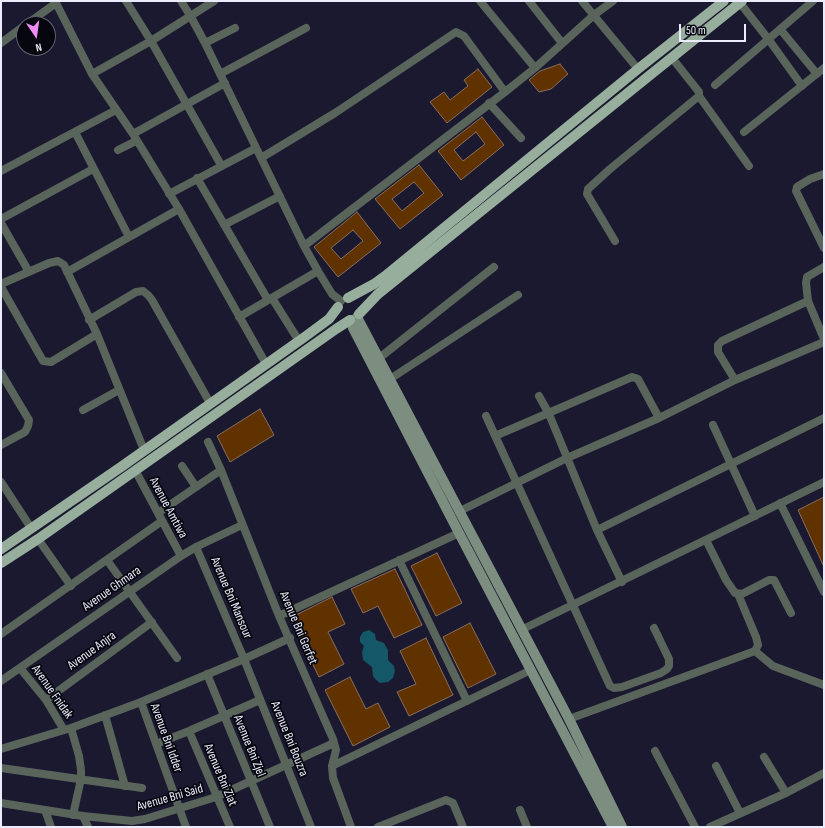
<!DOCTYPE html>
<style>
body{margin:0}
#map{position:relative;width:825px;height:828px;overflow:hidden;background:#1a192f;font-family:"Sofia Sans Condensed",sans-serif}
canvas{display:block}
.frame{position:absolute;inset:0;border:2px solid #eaebfb;pointer-events:none}
.north{position:absolute;left:16px;top:16px;width:40px;height:40px;box-sizing:border-box;background:#06060e;border:1px solid #61626d;border-radius:50%;rotate:167deg;font-size:11px;font-weight:700;line-height:16px;text-align:center;color:#eaebfb}
.north::after{content:'';display:block;margin:auto;width:14px;height:18px;background:#f08bf5;clip-path:polygon(50% 0,100% 100%,50% 72%,0 100%)}
.scale{position:absolute;left:679px;top:24px;width:67px;height:18px;box-sizing:border-box;border:2px solid #eaebfb;border-top:0;padding-left:5px;font-size:12px;line-height:14px;white-space:nowrap;color:#eaebfb;-webkit-text-stroke:3px #06060e;paint-order:stroke}
</style>
<div id="map">
<canvas width="825" height="828"></canvas>
<div class="frame"></div>
<div class="north">N</div>
<div class="scale">50 m</div>
</div>
<script>
const context = document.querySelector('canvas').getContext('2d');
context.lineJoin = 'round';
function fillPath(path, color) {
  context.fillStyle = color;
  context.fill(path, 'evenodd');
}
function shape(rows) {
  const path = new Path2D();
  for (const r of rows) {
    path.moveTo(r[0], r[1]);
    for (let i = 2; i < r.length; i += 2) path.lineTo(r[i], r[i + 1]);
  }
  return path;
}
function stroke(path, color, width, dash) {
  context.strokeStyle = color;
  context.lineWidth = width;
  context.lineCap = dash ? 'butt' : 'round';
  context.setLineDash(dash || []);
  context.stroke(path);
}
function label(font, color, halo, rows, align = 'center') {
  context.font = font + ' "Sofia Sans Condensed",sans-serif';
  context.lineWidth = 3.5;
  context.setLineDash([]);
  context.textBaseline = 'middle';
  context.strokeStyle = halo;
  context.fillStyle = color;
  for (const [text, x, y, turn = 0] of rows) {
    context.save();
    context.translate(x, y);
    context.rotate((+turn || 0) * Math.PI / 180);
    context.textAlign = isNaN(turn) ? turn : align;
    if (halo) context.strokeText(text, 0, 0);
    context.fillText(text, 0, 0);
    context.restore();
  }
}
fillPath(shape([
 [369,630,375,634,376,640,384,643,388,650,388,660,394,666,395,671,393,678,388,682,380,683,376,680,373,676,372,667,363,660,362,652,364,646,360,642,360,637,363,632]
]), '#135768');
const building = shape([
 [560,64,568,74,551,89,539,92,529,80,540,71,560,64],
 [478,69,492,87,447,123,430,102,444,92,450,100,468,86,464,80,478,69],
 [482,117,504,145,461,180,438,151,482,117],
 [476,132,485,144,463,161,454,150,476,132],
 [419,165,443,195,400,229,375,199,419,165],
 [414,182,424,193,402,211,392,199,414,182],
 [357,212,381,243,338,277,314,247,357,212],
 [353,230,363,241,341,259,331,248,353,230],
 [260,409,274,435,230,462,217,436,260,409],
 [824,497,824,567,798,510,824,497],
 [437,553,462,603,436,616,411,566,437,553],
 [395,569,422,625,394,638,378,606,363,613,351,589,395,569],
 [332,597,345,624,328,632,344,664,319,677,290,618,332,597],
 [470,623,496,674,468,688,443,637,470,623],
 [426,638,453,695,409,716,397,692,416,684,400,651,426,638],
 [350,677,366,709,378,703,390,727,353,746,325,690,350,677]
]);
fillPath(building, '#603200');
stroke(building, '#896f5c', 1);
stroke(shape([
 [55,1,92,74,133,134,179,209,266,364],
 [126,1,151,41,221,165],
 [181,1,191,17,205,43,304,246,318,271,332,294,341,301],
 [480,1,535,68],
 [529,1,562,43],
 [582,1,638,69],
 [740,3,769,40,802,86],
 [27,24,56,3],
 [780,29,817,74],
 [1,43,24,26],
 [205,43,235,28],
 [92,74,151,41,214,1],
 [220,74,306,28],
 [715,85,813,1],
 [699,96,749,166],
 [489,103,521,138],
 [75,132,129,237],
 [744,132,824,68],
 [133,134,225,83],
 [118,150,136,141],
 [261,158,335,113,456,32,464,36,505,92],
 [1,171,116,110],
 [824,174,810,179,797,187,796,191,824,248],
 [197,178,268,300],
 [169,194,256,148],
 [1,219,93,169],
 [1,223,29,272],
 [224,225,280,196],
 [615,241,587,194,588,189,610,169,699,96,699,92,672,58],
 [304,246,505,92,535,68,594,15,613,1],
 [824,267,807,277,806,283,808,301,824,339],
 [67,272,179,209],
 [1,284,49,263,58,261,64,265,97,334,144,450],
 [1,287,43,361,51,362,97,334],
 [272,298,299,341],
 [239,317,318,271],
 [89,320,136,292,143,291,148,295,152,300,210,403],
 [378,359,494,267],
 [1,373,29,420,28,426,25,432,1,445],
 [390,379,518,295],
 [735,380,718,352,718,345,722,341,808,301],
 [539,396,549,414,597,530,622,582],
 [83,410,119,390],
 [486,416,610,686,614,688,622,687,661,673,667,669,669,666,669,659,654,628],
 [713,425,755,516],
 [495,436,632,377,638,379,659,418],
 [208,442,221,470,279,616,333,739,336,750,332,766,333,778,351,827],
 [182,466,196,487],
 [135,470,181,556],
 [1,482,31,528],
 [780,503,824,592],
 [460,511,567,458,659,418,735,380,824,342],
 [158,513,221,470],
 [597,530,824,418],
 [38,539,71,586],
 [706,540,726,580,735,593,742,594,769,580,774,580,791,613],
 [196,547,244,659,311,827],
 [107,560,177,658],
 [399,560,467,701],
 [279,616,459,533],
 [521,630,824,482],
 [1,634,162,521],
 [755,651,773,666,824,685],
 [20,668,46,700,64,730],
 [207,674,270,827],
 [1,681,181,556,196,547,242,525],
 [46,700,152,622],
 [141,702,186,827],
 [105,715,125,786],
 [569,719,755,651,758,645,756,637,738,594],
 [71,728,79,756,81,770,81,779,73,815],
 [189,731,230,827],
 [156,744,189,731,260,700],
 [1,749,71,728,141,702,244,659,290,638],
 [655,751,695,827],
 [764,757,786,793],
 [332,766,531,670],
 [716,766,740,813],
 [1,768,142,788],
 [1,803,83,816,132,821,145,819,216,797,334,743],
 [45,810,51,827],
 [520,810,527,827],
 [83,816,88,827],
 [378,827,446,800,453,803,463,827],
 [710,827,786,793,824,773]
]), '#59645b', 8);
stroke(shape([
 [357,317,569,719,622,827],
 [351,320,353,328,459,533,613,827]
]), '#7c8e80', 10);
stroke(shape([
 [348,298,374,284,385,276,638,69,724,1],
 [359,314,378,294,742,1],
 [1,549,121,467,306,336,329,319,338,307],
 [1,563,38,539,336,329,350,320]
]), '#97ae9c', 10);
label('13px', '#eaebfb', '#06060e', [
 ["Avenue Amtiwa",168,508,62],
 ["Avenue Ghmara",112,589,-35],
 ["Avenue Bni Mansour",231,598,67],
 ["Avenue Bni Gerfet",298,628,67],
 ["Avenue Anjra",92,651,-36],
 ["Avenue Fnidak",52,692,55],
 ["Avenue Bni Idder",166,738,70],
 ["Avenue Bni Bouzra",289,739,68],
 ["Avenue Bni Zjel",249,746,68],
 ["Avenue Bni Ziat",220,775,67],
 ["Avenue Bni Said",170,798,-16]
]);
</script>
